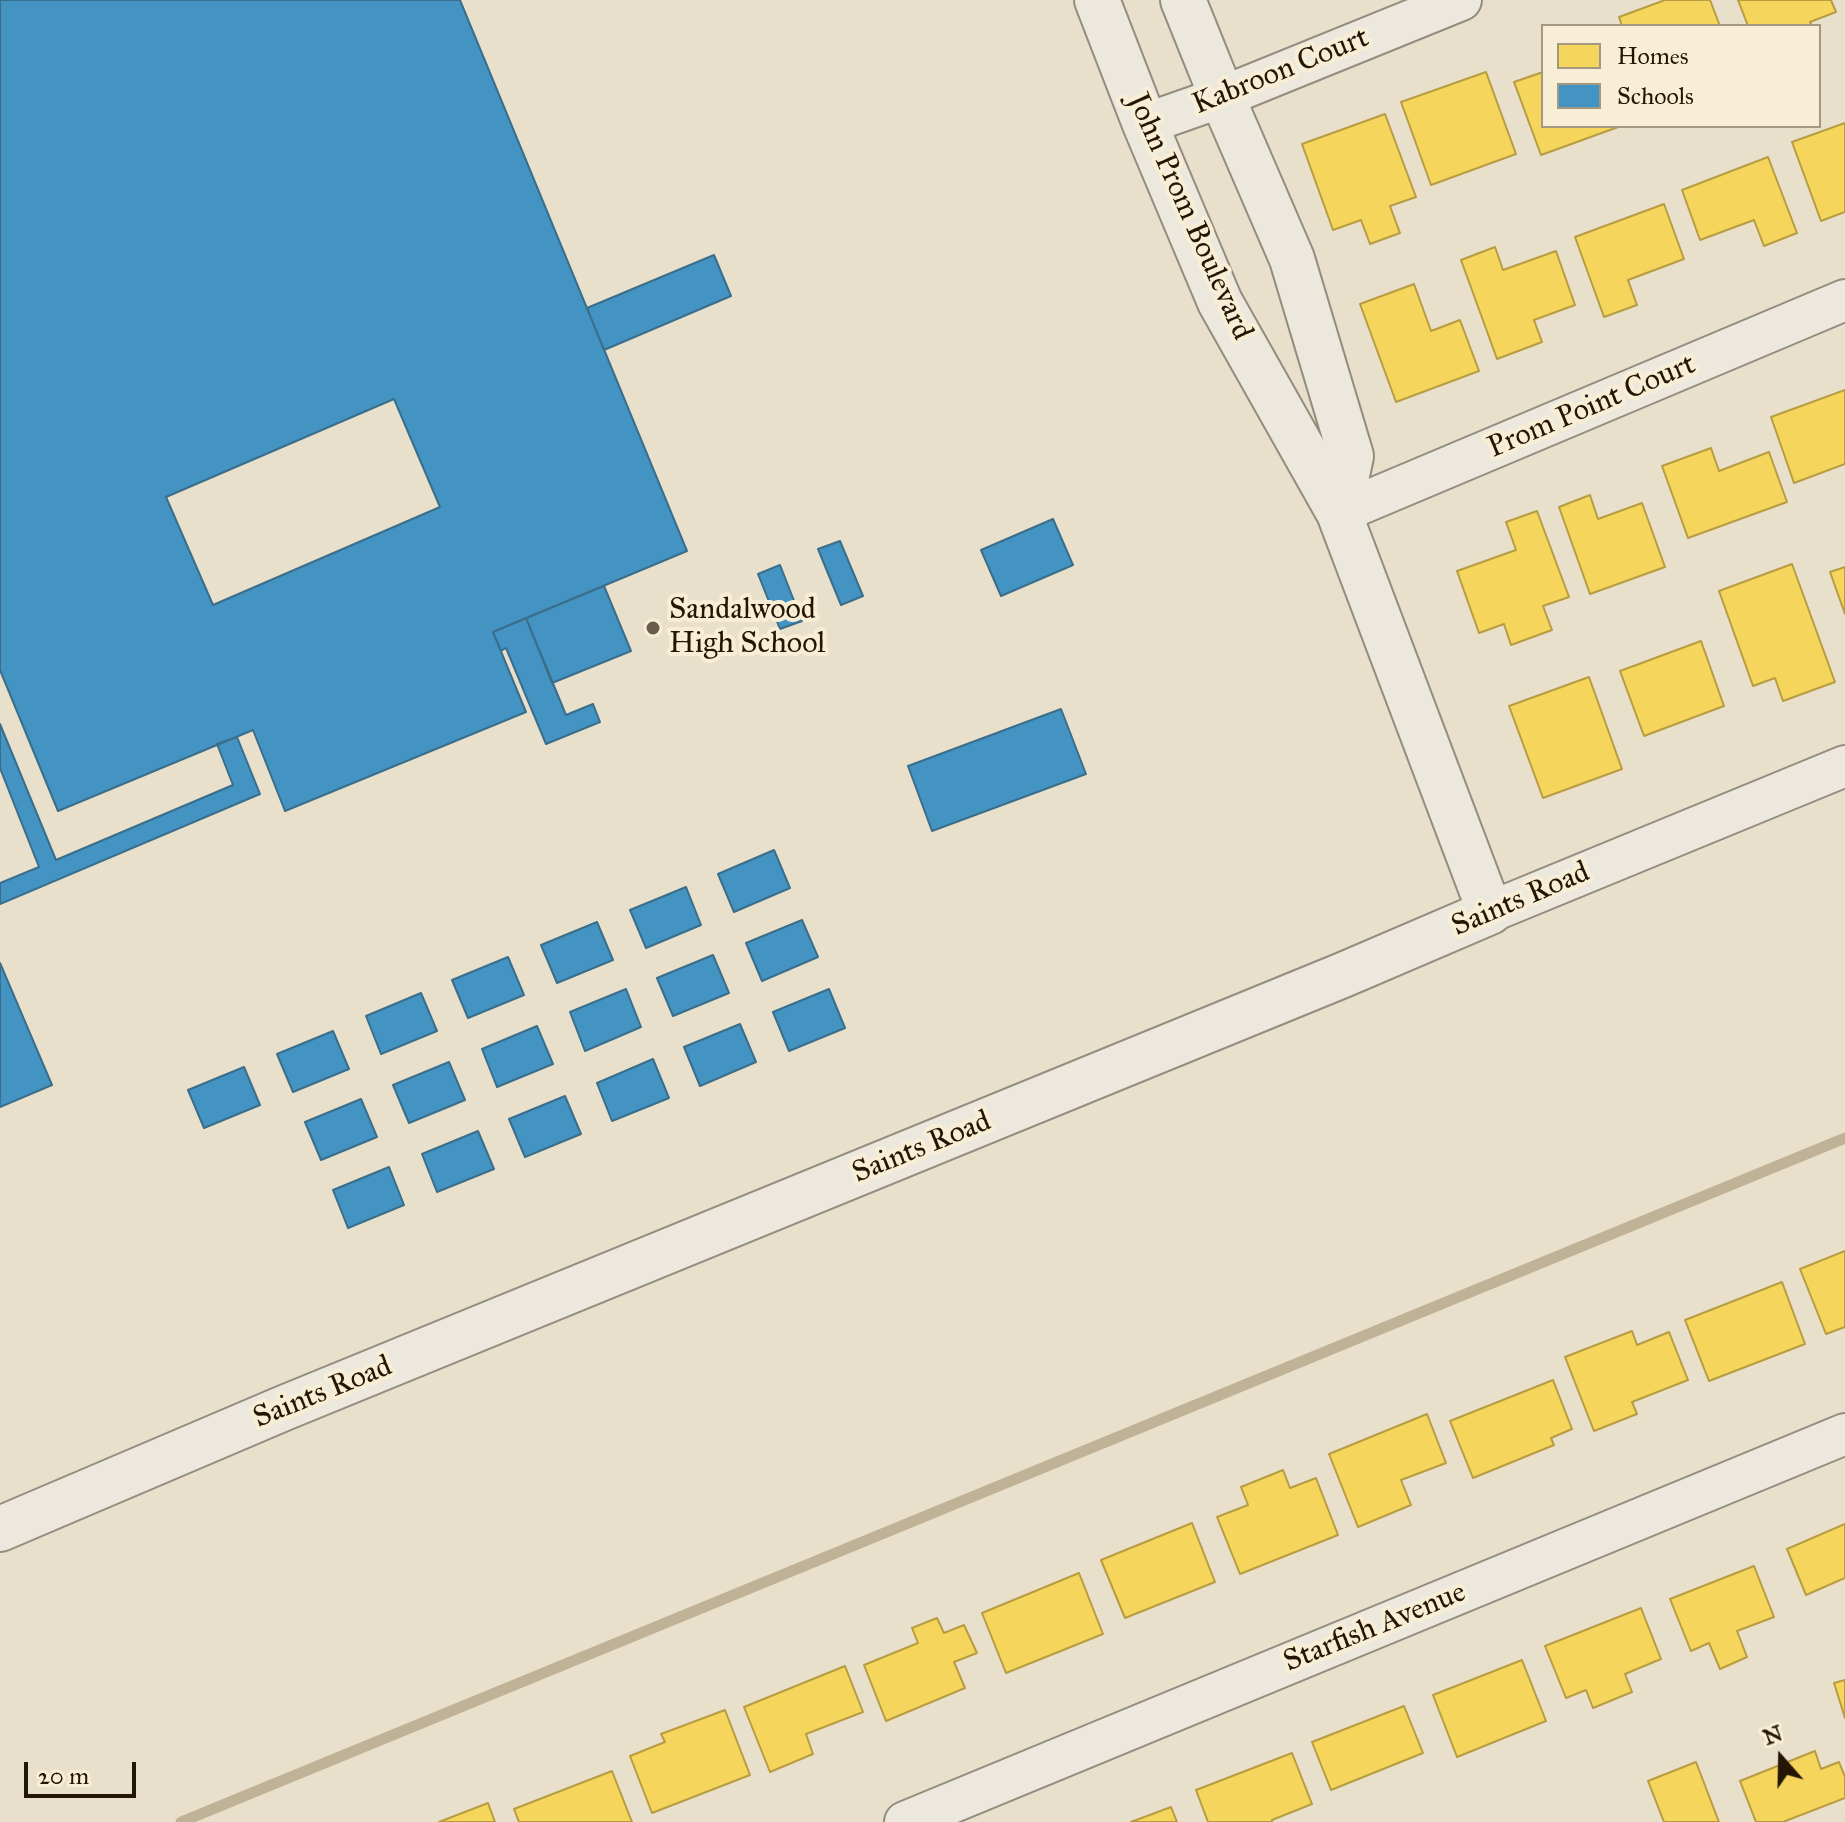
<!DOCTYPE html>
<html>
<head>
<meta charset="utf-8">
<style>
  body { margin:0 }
  #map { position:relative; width:1845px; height:1822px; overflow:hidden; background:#e9e0cc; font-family:"IM FELL Great Primer",serif }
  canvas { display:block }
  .legend { position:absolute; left:1541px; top:24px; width:280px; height:104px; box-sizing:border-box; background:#f8eed6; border:2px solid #a39882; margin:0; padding:10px 14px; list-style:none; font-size:24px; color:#241605 }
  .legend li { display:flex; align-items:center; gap:16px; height:40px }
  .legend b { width:40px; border:2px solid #a39882 }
  .north { position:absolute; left:1741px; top:1718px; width:80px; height:80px; -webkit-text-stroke:6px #f8eed6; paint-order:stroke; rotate:340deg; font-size:22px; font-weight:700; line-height:32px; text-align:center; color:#241605 }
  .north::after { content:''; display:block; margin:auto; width:28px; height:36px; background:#241605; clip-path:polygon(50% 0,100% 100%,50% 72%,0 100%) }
  .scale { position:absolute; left:24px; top:1762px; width:112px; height:36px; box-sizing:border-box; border:4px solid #241605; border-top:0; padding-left:10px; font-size:24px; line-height:28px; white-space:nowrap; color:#241605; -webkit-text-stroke:6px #f8eed6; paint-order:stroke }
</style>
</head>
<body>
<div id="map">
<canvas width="1845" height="1822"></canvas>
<ul class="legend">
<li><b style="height:22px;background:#f6d55c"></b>Homes</li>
<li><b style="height:22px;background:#4393c3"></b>Schools</li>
</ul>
<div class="north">N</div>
<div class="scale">20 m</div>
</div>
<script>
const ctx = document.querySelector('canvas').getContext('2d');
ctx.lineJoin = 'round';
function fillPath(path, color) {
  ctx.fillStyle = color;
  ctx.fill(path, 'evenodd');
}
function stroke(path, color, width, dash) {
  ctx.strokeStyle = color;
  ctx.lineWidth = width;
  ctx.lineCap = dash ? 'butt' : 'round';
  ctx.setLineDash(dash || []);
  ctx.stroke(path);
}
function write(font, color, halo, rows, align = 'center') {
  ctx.font = font + ' "IM FELL Great Primer",serif';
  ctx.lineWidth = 8;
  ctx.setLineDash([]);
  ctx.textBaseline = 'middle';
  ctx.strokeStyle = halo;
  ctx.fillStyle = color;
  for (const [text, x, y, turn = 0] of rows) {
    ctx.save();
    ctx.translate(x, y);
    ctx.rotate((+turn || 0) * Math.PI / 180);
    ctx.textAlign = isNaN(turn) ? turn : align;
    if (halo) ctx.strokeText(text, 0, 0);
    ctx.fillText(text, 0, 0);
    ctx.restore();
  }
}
const homes = new Path2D(`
  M1665,0h45l10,26h-98l-3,-9z
  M1738,0h93l5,12 -26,10 2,4h-64z
  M1486,72l30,82 -85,31 -30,-83z
  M1543,72v54h78l-80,29 -27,-73z
  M1385,114l31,83 -26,9 10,27 -30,11 -9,-24 -28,10 -31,-86z
  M1845,123v89l-24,9 -29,-79z
  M1768,157l29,76 -33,13 -10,-26 -54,20 -18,-50z
  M1664,204l20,55 -56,21 9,25 -33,12 -29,-80z
  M1495,247l8,23 53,-19 19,54 -41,15 8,22 -45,17 -36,-99z
  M1414,284l17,47 29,-11 19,51 -83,31 -36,-98z
  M1845,390v74l-51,19 -23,-66z
  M1711,448l8,23 50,-19 18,50 -99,36 -26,-72z
  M1590,495l8,24 44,-16 23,64 -75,27 -31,-87z
  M1537,511l32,86 -26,9 9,24 -41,15 -7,-21 -25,9 -22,-62 59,-21 -10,-28z
  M1792,564l43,118 -52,19 -8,-23 -22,8 -34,-95z
  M1845,567v47l-15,-42z
  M1701,641l23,65 -80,30 -24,-65z
  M1589,677l33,92 -79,29 -34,-92z
  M1845,1251v76l-19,7 -26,-65z
  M1782,1282l23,62 -96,37 -24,-61z
  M1632,1331l5,14 32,-13 19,48 -56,22 5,12 -43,17 -29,-74z
  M1553,1380l19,49 -21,9 3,7 -81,33 -23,-57z
  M1427,1414l19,49 -45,17 10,25 -53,22 -29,-73z
  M1283,1470l7,18 26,-10 22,57 -98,39 -23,-57 31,-12 -7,-18z
  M1192,1523l23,59 -90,36 -24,-58z
  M1845,1524v54l-39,17 -19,-46z
  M1754,1566l20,51 -37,14 10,26 -27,12 -11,-26 -18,8 -21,-52z
  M1079,1573l24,61 -97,39 -24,-60z
  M1641,1608l20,51 -36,15 7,18 -39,16 -7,-18 -20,8 -21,-52z
  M937,1618l7,15 20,-8 13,28 -23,9 11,26 -79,33 -22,-56 54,-22 -6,-15z
  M1522,1660l24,61 -89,36 -24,-62z
  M845,1666l18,46 -57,22 7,20 -43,18 -26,-65z
  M1845,1680v38l-11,-35z
  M1404,1706l19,47 -92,37 -19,-48z
  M725,1710l25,65 -98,38 -22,-57 35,-14 -4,-8z
  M1815,1751l6,18 18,-7 6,15v21l-62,24h-27l-16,-41z
  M1292,1753l20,51 -40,16v2h-64l-12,-32z
  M1696,1762l23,60h-55l-16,-41z
  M612,1771l20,51h-113l-5,-13z
  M488,1803l7,19h-56z
  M1171,1807l6,15h-46z`);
const schools = new Path2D(`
  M0,0h460l227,551 -194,81 33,80 -241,99 -32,-81 -195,81 -58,-141zM394,399l46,108 -227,98 -47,-108z
  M714,255l17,41 -127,54 -17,-42z
  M1053,519l20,46 -72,31 -20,-46z
  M840,541l23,55 -22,9 -23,-56z
  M780,565l22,56 -22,8 -22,-55z
  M604,586l27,65 -79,32 -26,-65z
  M526,618l40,97 27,-11 7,18 -54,22 -40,-96 -5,3 -8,-19z
  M1061,709l25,65 -154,57 -24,-65z
  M0,724l56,136 177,-75 -16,-41 20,-7 23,57 -260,110v-21l39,-16 -39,-99z
  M774,850l16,38 -56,24 -16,-38z
  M686,887l15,38 -55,23 -16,-38z
  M802,920l16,37 -56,24 -16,-38z
  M597,922l16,38 -56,23 -16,-38z
  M713,955l16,38 -56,23 -16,-38z
  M508,957l16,38 -56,23 -16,-38z
  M0,963l52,122 -52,22z
  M626,989l15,38 -56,24 -15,-39z
  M829,989l16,39 -56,23 -16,-39z
  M421,993l16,38 -56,23 -15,-38z
  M740,1024l16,38 -56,24 -16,-39z
  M537,1026l16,38 -56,23 -15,-38z
  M333,1031l16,38 -56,23 -16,-38z
  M653,1059l16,39 -57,23 -15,-38z
  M449,1062l16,38 -56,23 -16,-38z
  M244,1067l16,38 -56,23 -16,-38z
  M565,1096l16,38 -56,23 -16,-38z
  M361,1099l16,38 -56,23 -16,-38z
  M478,1131l16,38 -57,23 -15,-38z
  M389,1167l15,38 -56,23 -15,-38z`);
const stream = new Path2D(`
  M181,1822l1664,-684`);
const minor = new Path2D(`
  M1145,124l77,-27 239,-97
  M1339,513l506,-213
  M1490,912l355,-146
  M905,1822l940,-388`);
const tertiary = new Path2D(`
  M1183,0l39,97 70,162 59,197 -12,57
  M0,1529l284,-121 1059,-433 147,-63 -151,-399 -119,-211 -75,-178 -48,-124`);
const markers = [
  [653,628,8,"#695d4b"]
];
const streetNames = [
  ["Kabroon Court",1281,72,-22],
  ["John Prom Boulevard",1189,217,66],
  ["Prom Point Court",1592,407,-23],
  ["Saints Road",1521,900,-23],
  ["Saints Road",922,1148,-22],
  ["Saints Road",323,1393,-22],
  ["Starfish Avenue",1375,1628,-22]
];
const poiNames = [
  ["Sandalwood",669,611],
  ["High School",669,645]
];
fillPath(homes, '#f6d55c');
stroke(homes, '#b79c42', 2);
fillPath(schools, '#4393c3');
stroke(schools, '#3a6e8a', 2);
stroke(stream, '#c0b297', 11);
stroke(minor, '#938c7f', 44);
stroke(tertiary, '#938c7f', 48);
stroke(minor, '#ece8de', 40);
stroke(tertiary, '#ece8de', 44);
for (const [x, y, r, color] of markers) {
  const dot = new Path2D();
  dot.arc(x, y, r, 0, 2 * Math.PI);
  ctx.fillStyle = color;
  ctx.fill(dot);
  stroke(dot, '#f8eed6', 3);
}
write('30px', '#241605', '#f8eed6', streetNames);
write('30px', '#241605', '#f8eed6', poiNames, 'left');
</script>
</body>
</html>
